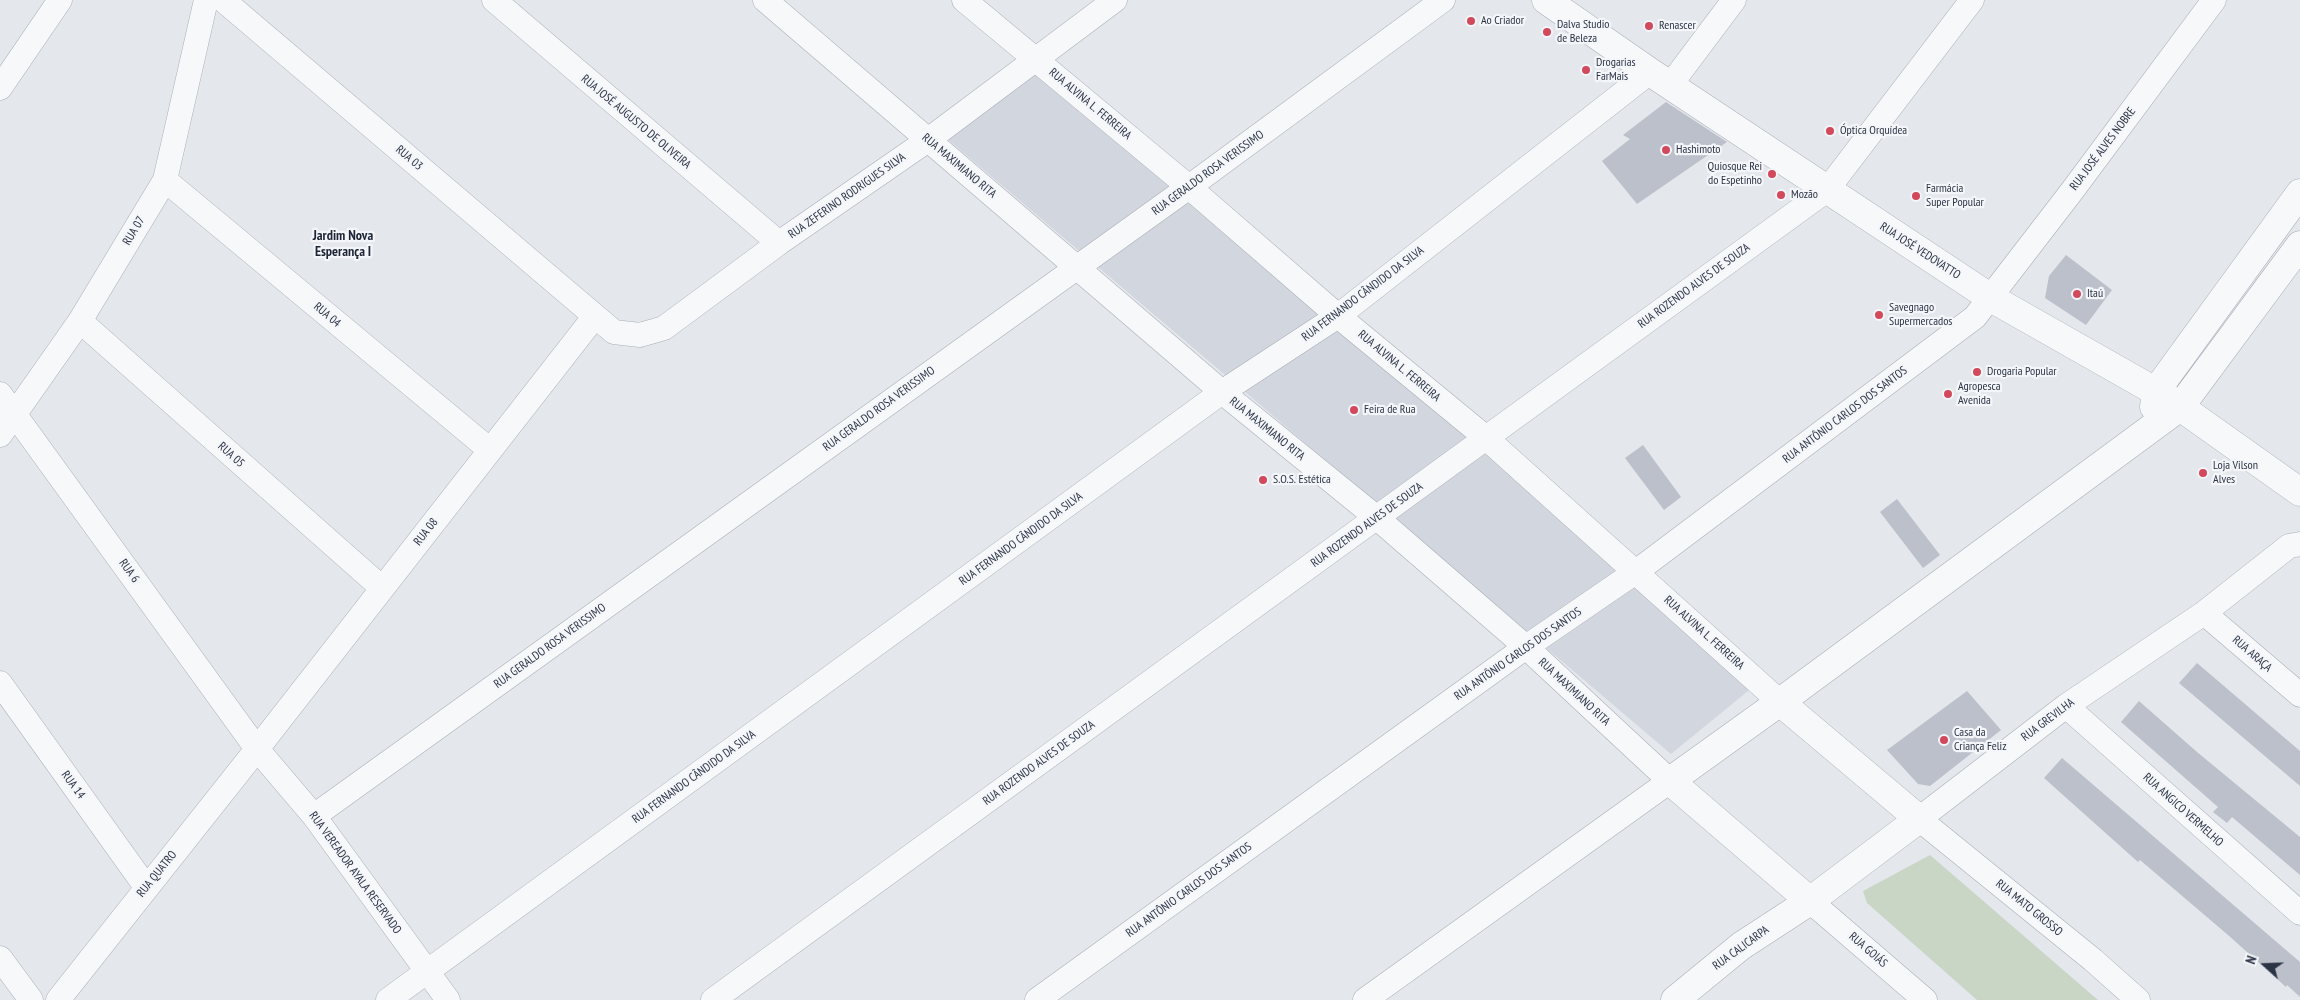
<!DOCTYPE html>
<html>
<head>
<meta charset="utf-8">
<style>
  body { margin:0 }
  #map { position:relative; width:2300px; height:1000px; overflow:hidden; background:#e4e7ec; font-family:"PT Sans Narrow",sans-serif }
  canvas { display:block }
  .north { position:absolute; left:2240px; top:940px; width:50px; height:50px; -webkit-text-stroke:4px #f4f6f9; paint-order:stroke; rotate:290deg; font-size:14px; font-weight:700; line-height:20px; text-align:center; color:#2b3445 }
  .north::after { content:''; display:block; margin:auto; width:18px; height:22px; background:#2b3445; clip-path:polygon(50% 0,100% 100%,50% 72%,0 100%) }
</style>
</head>
<body>
<div id="map">
<canvas width="2300" height="1000"></canvas>
<div class="north">N</div>
</div>
<script>
const ctx = document.querySelector('canvas').getContext('2d');
ctx.lineJoin = 'round';
function fillPath(path, color) {
  ctx.fillStyle = color;
  ctx.fill(path, 'evenodd');
}
function stroke(path, color, width, dash) {
  ctx.strokeStyle = color;
  ctx.lineWidth = width;
  ctx.lineCap = dash ? 'butt' : 'round';
  ctx.setLineDash(dash || []);
  ctx.stroke(path);
}
function write(font, color, halo, rows, align = 'center') {
  ctx.font = font + ' "PT Sans Narrow",sans-serif';
  ctx.lineWidth = 4.5;
  ctx.setLineDash([]);
  ctx.textBaseline = 'middle';
  ctx.strokeStyle = halo;
  ctx.fillStyle = color;
  for (const [text, x, y, turn = 0] of rows) {
    ctx.save();
    ctx.translate(x, y);
    ctx.rotate((+turn || 0) * Math.PI / 180);
    ctx.textAlign = isNaN(turn) ? turn : align;
    if (halo) ctx.strokeText(text, 0, 0);
    ctx.fillText(text, 0, 0);
    ctx.restore();
  }
}
const built = new Path2D(`
  M1041,64l718,618 -88,72 -726,-617z`);
const green = new Path2D(`
  M1930,855l168,145h-121l-110,-97 -4,-12z`);
const building = new Path2D(`
  M1666,102l61,40 -90,62 -35,-43 28,-22 -7,-4z
  M2066,255l46,35 -26,35 -41,-27 4,-22z
  M1643,445l38,52 -17,13 -39,-52z
  M1897,499l43,56 -17,13 -43,-56z
  M2197,663l103,88v35l-121,-103z
  M1967,691l34,39 -71,56 -12,-2 -31,-34z
  M2139,701l58,51 103,85v38l-68,-58 -5,6 -14,-11 5,-5 -97,-85z
  M2062,758l238,204v35l-13,-12 -1,2 -58,-52 -88,-75 -2,2 -94,-84z`);
const minor = new Path2D(`
  M223,0l372,316 19,16 26,3 24,-7 115,-85 149,-103 187,-140
  M494,0l285,243
  M765,0l457,392 155,126 149,129 144,134 -305,219
  M964,0l225,187 149,129 147,121 295,265
  M1671,84l63,-84
  M0,88l60,-88
  M165,180l325,270
  M80,321l302,267
  M0,394l257,355 57,67 134,184
  M0,435l80,-114 85,-141 41,-180
  M2204,613l96,82
  M0,683l146,204
  M2066,706l234,207
  M314,816l875,-629 254,-187
  M1810,901l115,99
  M0,958l31,42
  M58,1000l199,-251 338,-433
  M388,1000l834,-608 116,-76 312,-244
  M713,1000l1114,-810 145,-190
  M1037,1000l489,-353 111,-76 338,-254 97,-126 142,-191
  M2138,1000l-45,-40 -174,-141 147,-113 138,-93 85,-67 11,-2`);
const tertiary = new Path2D(`
  M1546,0l104,72 341,226 178,101 131,93
  M2154,407l2,-16 144,-198
  M1810,901l-140,-120 110,-79 400,-295 120,-162
  M1675,1000l66,-54 69,-45 109,-82 -139,-117`);
const markers = [
  [1471,21,5,"#d1495b"],
  [1649,26,5,"#d1495b"],
  [1547,32,5,"#d1495b"],
  [1586,70,5,"#d1495b"],
  [1830,131,5,"#d1495b"],
  [1666,150,5,"#d1495b"],
  [1772,174,5,"#d1495b"],
  [1781,195,5,"#d1495b"],
  [1916,196,5,"#d1495b"],
  [2077,294,5,"#d1495b"],
  [1879,315,5,"#d1495b"],
  [1977,372,5,"#d1495b"],
  [1948,394,5,"#d1495b"],
  [1354,410,5,"#d1495b"],
  [2203,473,5,"#d1495b"],
  [1263,480,5,"#d1495b"],
  [1944,740,5,"#d1495b"]
];
const poiNames = [
  ["Ao Criador",1481,21],
  ["Dalva Studio",1557,25],
  ["de Beleza",1557,39],
  ["Renascer",1659,26],
  ["Drogarias",1596,63],
  ["FarMais",1596,77],
  ["Óptica Orquídea",1840,131],
  ["Hashimoto",1676,150],
  ["Quiosque Rei",1762,167,"right"],
  ["do Espetinho",1762,181,"right"],
  ["Farmácia",1926,189],
  ["Super Popular",1926,203],
  ["Mozão",1791,195],
  ["Itaú",2087,294],
  ["Savegnago",1889,308],
  ["Supermercados",1889,322],
  ["Drogaria Popular",1987,372],
  ["Agropesca",1958,387],
  ["Avenida",1958,401],
  ["Feira de Rua",1364,410],
  ["Loja Vilson",2213,466],
  ["Alves",2213,480],
  ["S.O.S. Estética",1273,480],
  ["Casa da",1954,733],
  ["Criança Feliz",1954,747]
];
const streetNames = [
  ["RUA ALVINA L. FERREIRA",1090,104,40],
  ["RUA JOSÉ AUGUSTO DE OLIVEIRA",636,122,40],
  ["RUA JOSÉ ALVES NOBRE",2103,149,-53],
  ["RUA 03",409,158,40],
  ["RUA MAXIMIANO RITA",959,166,40],
  ["RUA GERALDO ROSA VERISSIMO",1208,173,-36],
  ["RUA ZEFERINO RODRIGUES SILVA",847,196,-35],
  ["RUA 07",134,231,-59],
  ["RUA JOSÉ VEDOVATTO",1920,251,33],
  ["RUA ROZENDO ALVES DE SOUZA",1694,286,-36],
  ["RUA FERNANDO CÂNDIDO DA SILVA",1363,294,-37],
  ["RUA 04",327,315,40],
  ["RUA ALVINA L. FERREIRA",1399,366,40],
  ["RUA GERALDO ROSA VERISSIMO",879,409,-36],
  ["RUA ANTÔNIO CARLOS DOS SANTOS",1845,415,-37],
  ["RUA MAXIMIANO RITA",1267,429,39],
  ["RUA 05",231,455,42],
  ["RUA ROZENDO ALVES DE SOUZA",1367,525,-36],
  ["RUA 08",426,532,-52],
  ["RUA FERNANDO CÂNDIDO DA SILVA",1021,539,-36],
  ["RUA 6",129,571,54],
  ["RUA ALVINA L. FERREIRA",1704,633,42],
  ["RUA GERALDO ROSA VERISSIMO",550,646,-36],
  ["RUA ANTÔNIO CARLOS DOS SANTOS",1518,654,-35],
  ["RUA ARAÇA",2252,654,41],
  ["RUA MAXIMIANO RITA",1574,692,43],
  ["RUA GREVILHA",2048,720,-37],
  ["RUA ROZENDO ALVES DE SOUZA",1039,763,-36],
  ["RUA FERNANDO CÂNDIDO DA SILVA",694,777,-36],
  ["RUA 14",73,785,54],
  ["RUA ANGICO VERMELHO",2183,810,42],
  ["RUA VEREADOR AYALA RESERVADO",355,873,54],
  ["RUA QUATRO",157,874,-51],
  ["RUA ANTÔNIO CARLOS DOS SANTOS",1189,890,-36],
  ["RUA MATO GROSSO",2029,908,39],
  ["RUA CALICARPA",1741,948,-36],
  ["RUA GOIÁS",1868,950,41]
];
const neighbourhoodNames = [
  ["Jardim Nova",343,236],
  ["Esperança I",343,252]
];
fillPath(built, '#d2d6de');
fillPath(green, '#c9d6c5');
fillPath(building, '#bbc0ca');
stroke(minor, '#a9aeb7', 25);
stroke(tertiary, '#a9aeb7', 29);
stroke(minor, '#f7f8fa', 24);
stroke(tertiary, '#f7f8fa', 28);
for (const [x, y, r, color] of markers) {
  const dot = new Path2D();
  dot.arc(x, y, r, 0, 2 * Math.PI);
  ctx.fillStyle = color;
  ctx.fill(dot);
  stroke(dot, '#f4f6f9', 2);
}
write('12px', '#2b3445', '#f4f6f9', poiNames, 'left');
write('12px', '#2b3445', '#f4f6f9', streetNames);
write('bold 14px', '#1d2536', '#f4f6f9', neighbourhoodNames);
</script>
</body>
</html>
